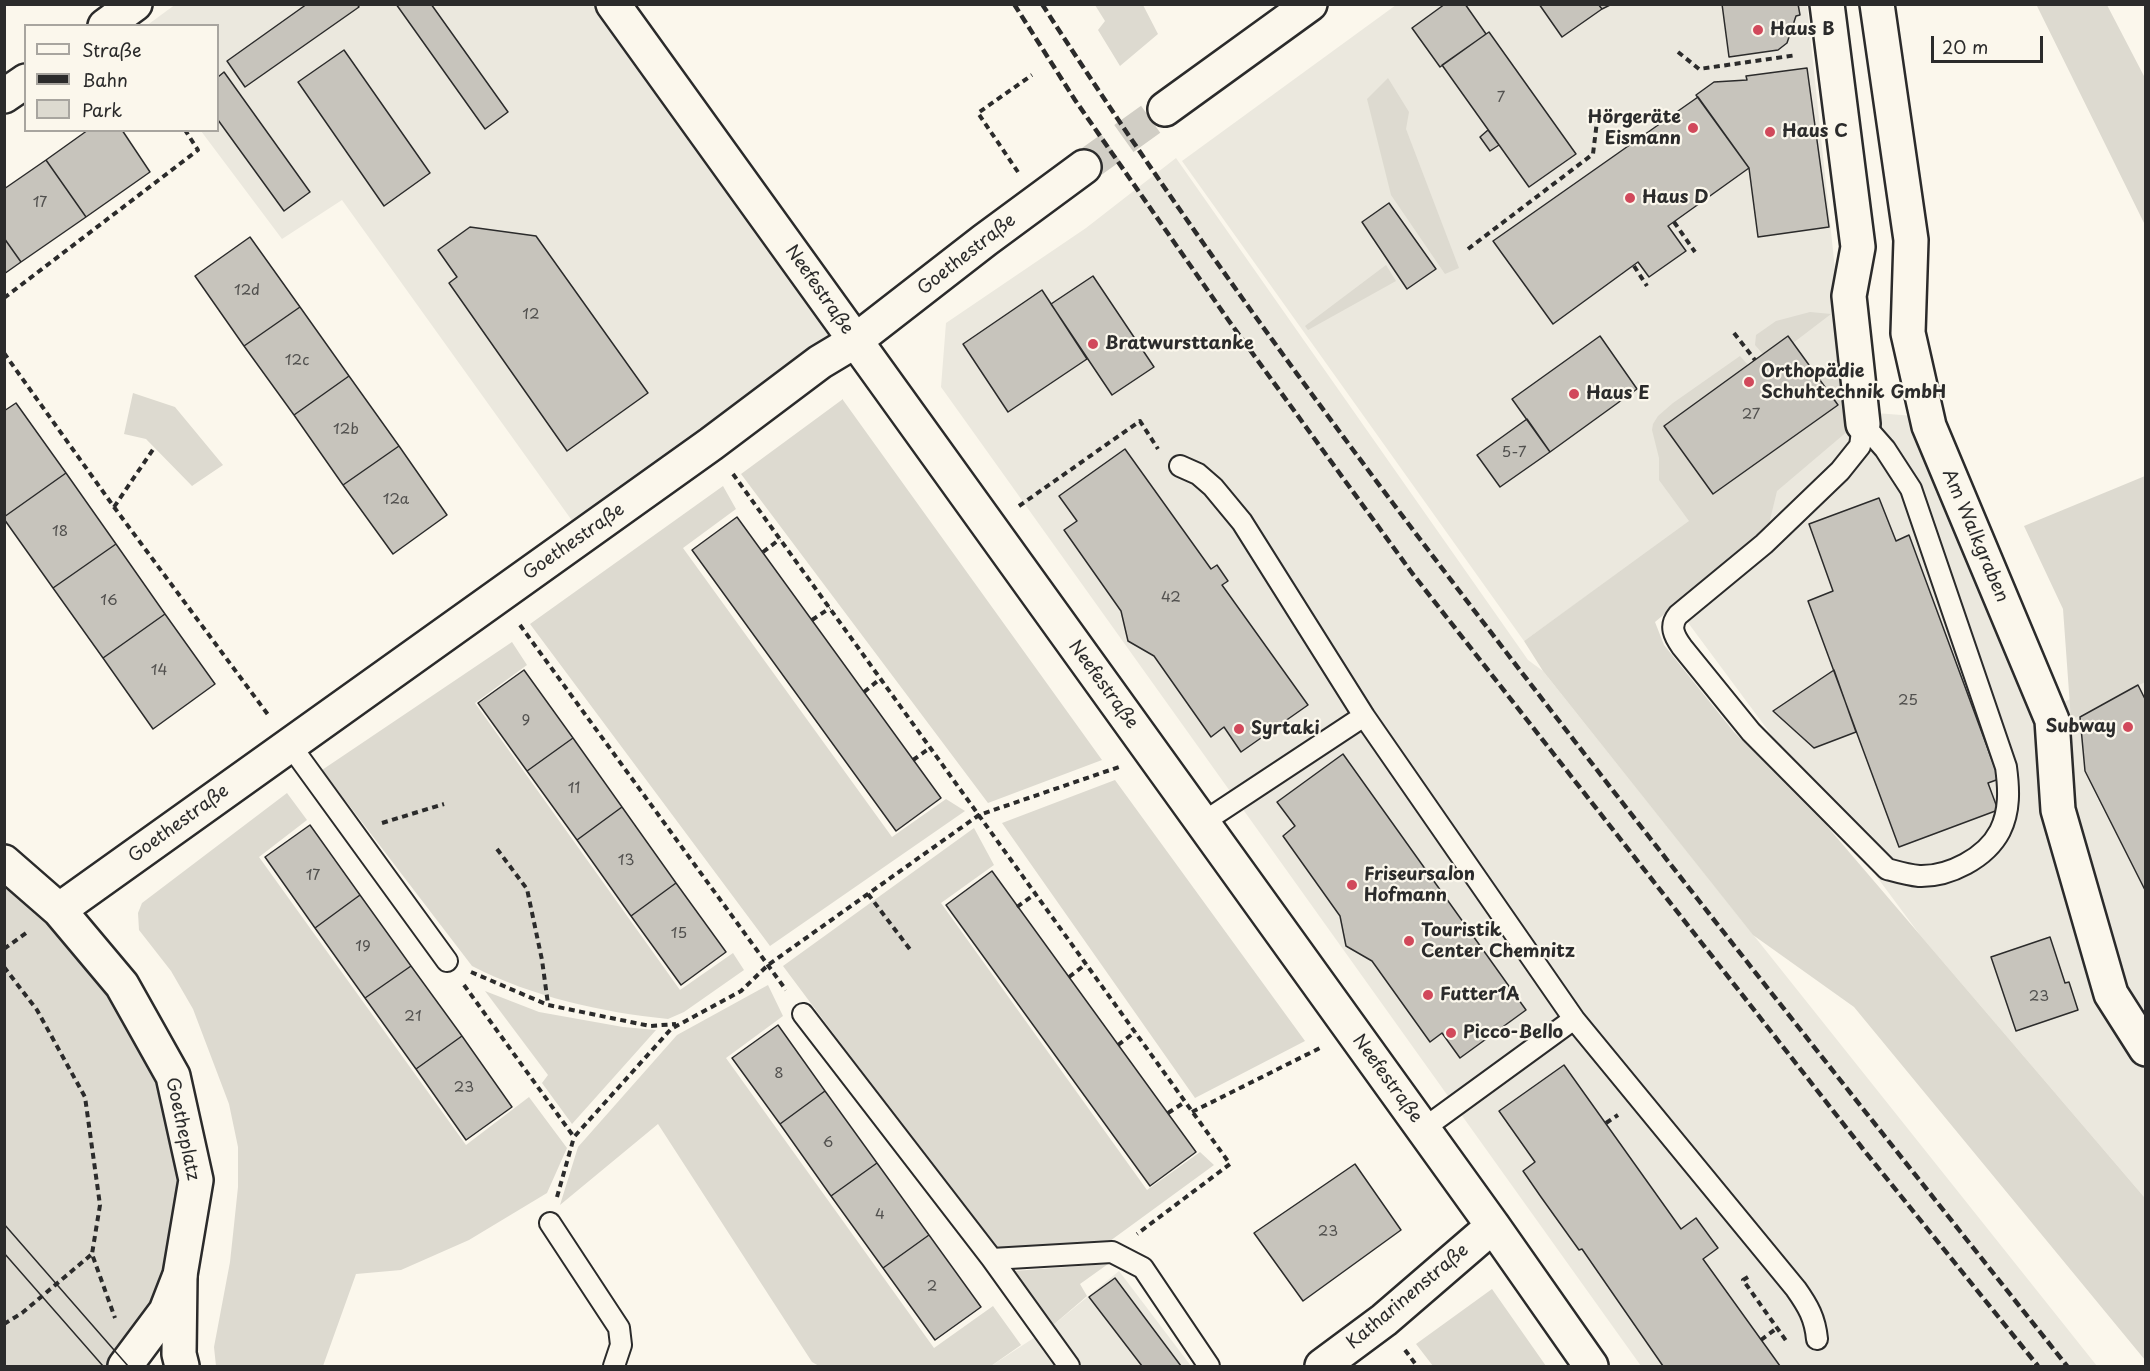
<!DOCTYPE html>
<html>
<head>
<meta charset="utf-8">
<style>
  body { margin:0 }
  #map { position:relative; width:2150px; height:1371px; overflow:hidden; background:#fbf7ec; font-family:"Playpen Sans",sans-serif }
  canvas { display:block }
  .frame { position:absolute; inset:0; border:6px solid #2b2b2b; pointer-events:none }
  .legend { position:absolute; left:24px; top:24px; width:195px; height:108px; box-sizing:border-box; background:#fbf7ec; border:2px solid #a8a59f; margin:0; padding:8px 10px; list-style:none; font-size:18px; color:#2b2b2b }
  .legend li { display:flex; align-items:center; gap:12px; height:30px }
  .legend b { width:30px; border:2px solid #a8a59f }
  .scale { position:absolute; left:1931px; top:36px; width:112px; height:27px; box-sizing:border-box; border:3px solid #2b2b2b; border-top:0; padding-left:8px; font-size:18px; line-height:21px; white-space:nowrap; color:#2b2b2b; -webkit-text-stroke:4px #fbf7ec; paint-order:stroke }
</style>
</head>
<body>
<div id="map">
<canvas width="2150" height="1371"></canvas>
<div class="frame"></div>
<ul class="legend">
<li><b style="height:8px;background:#fbf7ec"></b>Straße</li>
<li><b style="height:8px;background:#2b2b2b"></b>Bahn</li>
<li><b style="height:16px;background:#dddad0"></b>Park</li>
</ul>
<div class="scale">20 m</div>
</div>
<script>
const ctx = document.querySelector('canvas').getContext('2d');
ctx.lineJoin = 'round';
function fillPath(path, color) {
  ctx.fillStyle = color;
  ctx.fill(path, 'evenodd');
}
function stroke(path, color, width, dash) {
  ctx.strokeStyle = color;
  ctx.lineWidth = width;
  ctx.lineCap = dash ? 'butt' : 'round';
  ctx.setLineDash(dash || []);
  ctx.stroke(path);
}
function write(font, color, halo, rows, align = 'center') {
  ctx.font = font + ' "Playpen Sans",sans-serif';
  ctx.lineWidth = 4.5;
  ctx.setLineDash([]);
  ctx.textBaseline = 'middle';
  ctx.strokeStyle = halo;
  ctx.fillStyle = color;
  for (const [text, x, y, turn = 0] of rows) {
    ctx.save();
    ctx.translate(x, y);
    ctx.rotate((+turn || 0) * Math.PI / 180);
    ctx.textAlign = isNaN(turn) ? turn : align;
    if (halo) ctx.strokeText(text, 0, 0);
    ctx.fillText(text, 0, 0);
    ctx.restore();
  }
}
const built = new Path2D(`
  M176,4l423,1 244,330 -265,194 -236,-329 -60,39 -81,-108 17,-1v-104h-72z
  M1396,5h411l43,406 90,7 114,289 91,-45v536l-225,-263 -280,-377 -116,83 -342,-480z
  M1176,158l352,502 15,11 554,695h-456l-700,-979 5,-64 140,-95z
  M1119,1271l72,95h-200l61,-40z`);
const green = new Path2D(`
  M1095,5h48l15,29 -38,32 -22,-36 7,-9z
  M2032,5h75l38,73v147l-108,-219z
  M1388,78l21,34 -3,17 53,139 -14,6 -54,-79 -24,-96z
  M1386,265l10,16 -88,49 -3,-4z
  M1810,312l21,2 -38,29 -5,-7 -25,18 -8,-9 1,-10 20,-14z
  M1740,356l8,9 -84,61 50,68 124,-89 -23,-32 24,-15 14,3 3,63 -79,67 -9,37 -113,94 9,23 70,87 92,93 319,373v162l-291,-353 -101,-72 -210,-264 -19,-30 165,-120 -30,-41v-22l-7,-28 1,-6 5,-8 15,-13z
  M133,393l42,14 48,58 -31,21 -46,-47 -22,-5z
  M843,399v1l259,360 -114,43 -247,-329z
  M2145,476v206l-74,38 -8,-111 -39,-83z
  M723,486l13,23 -53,39 209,289 54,-38 19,12 -195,135 -240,-322z
  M512,642l15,23 -52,38 205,287 53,-37 11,17 -60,42 -16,7c-68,-7 -135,-22 -196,-53l-150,-196z
  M1115,780l190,261 -110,57 -193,-275z
  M287,793l20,27 -48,37 207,288 63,-48 38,51 -20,45 -78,47 -68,30 -45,4 -33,92h-107l-2,-19 16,-85 4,-37 4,-38v-40l-9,-43 -36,-95 -22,-38 -32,-41 -1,-17 4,-10z
  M974,828l20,37 -53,38 206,287 53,-38 14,13 -104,76 -115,9 -212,-284z
  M4,862l118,123 74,195 -16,95 -55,91h-120z
  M768,985l15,31 -57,42 208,290 59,-42 28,39 -30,21h-172l-7,-4 -154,-238 -98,81 18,-58 99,-112z
  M485,991l54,21 84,15 33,3 -84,94 -30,-41 6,-8z
  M1108,1264l-28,20 7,12 -35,30 -38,-55z
  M1492,1289l54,77h-113l-17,-22z`);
const building = new Path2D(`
  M307,4h50l2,3 -114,80 -18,-26z
  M396,4h35l77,108 -23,17z
  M1445,4h20l21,30 -46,33 -28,-39z
  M1539,4h59l4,5 -40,28z
  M1598,4h14l-10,5z
  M1722,4h76l2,11 -4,1 -9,27 -9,7 -49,7z
  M1489,32l87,122 -47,33 -87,-122z
  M344,50l86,123 -46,33 -86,-124z
  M1807,68l22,159 -71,10 -9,-69 -53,-73 18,-13 33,-2 -1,-4z
  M224,72l86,120 -26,19 -66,-91v-43z
  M1698,97l51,71 -81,58 18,25 -37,26 -11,-15 -85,62 -60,-83z
  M88,130h34l28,42 -64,45 -40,-57z
  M1488,130l11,15 -9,6 -10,-14z
  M46,160l40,57 -65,45 -17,-24v-49z
  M1389,203l47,66 -29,20 -45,-67z
  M470,227l66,9 112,157 -81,58 -118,-168 8,-6 -19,-27z
  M250,237l50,70 -56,39 -49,-70z
  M4,238l17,24 -17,12z
  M1093,276l61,91 -42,28 -61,-91z
  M1042,290l45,69 -79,53 -45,-68z
  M300,307l49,69 -55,39 -50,-69z
  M1600,336l37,53 -87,63 -38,-53z
  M1788,336l50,69 -125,89 -49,-68z
  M349,376l50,70 -56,39 -49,-70z
  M16,403l50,70 -62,44v-106z
  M1527,419l23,33 -50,35 -23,-32z
  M399,446l48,69 -54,39 -50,-69z
  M1125,449l86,120 6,-4 11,16 -6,4 86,120 -67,47 -17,-25 -13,10 -57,-81 -26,-15 -7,-30 -57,-81 13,-9 -18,-25z
  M66,473l50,71 -63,44 -49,-69v-2z
  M1879,498l17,43 13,-6 90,244 -11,4 10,27 -99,37 -91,-246 25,-10 -24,-67z
  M737,517l204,281 -45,33 -204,-281z
  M116,544l49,70 -62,44 -50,-70z
  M165,614l50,70 -62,45 -50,-71z
  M524,670l49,68 -46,33 -49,-68z
  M1834,670l22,62 -42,16 -41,-37z
  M2138,685l8,16v191l-61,-121 -5,-54z
  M573,738l49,69 -45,33 -50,-69z
  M1343,754l183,256 -66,48 -18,-25 -12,9 -58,-81 -26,-15 -6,-30 -57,-80 12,-10 -18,-24z
  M622,807l54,76 -45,33 -54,-76z
  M310,825l50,70 -45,33 -50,-71z
  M992,871l204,281 -46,34 -204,-281z
  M676,883l50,69 -45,33 -50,-69z
  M360,895l51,71 -46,32 -50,-70z
  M2050,937l15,46 4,-1 9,28 -62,21 -25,-74z
  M411,966l51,70 -46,33 -51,-71z
  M778,1025l47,66 -45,33 -48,-66z
  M462,1036l50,71 -46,33 -50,-71z
  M1564,1065l117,164 15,-11 22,30 -15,11 77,107h-117l-81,-117 -3,1 -38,-53 -18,-26 12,-9 -36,-51z
  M825,1091l52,72 -46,33 -51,-72z
  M877,1163l52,72 -46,33 -52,-72z
  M1355,1164l46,66 -98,71 -49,-68z
  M929,1235l52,72 -46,33 -52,-72z
  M1115,1278l66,88h-39l-53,-69z`);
const secondaryTunnel = new Path2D(`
  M1084,167l81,-58`);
const path = new Path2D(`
  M1678,52l21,17 98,-14
  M1018,172l-40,-59 54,-38
  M1674,222l21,30
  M1468,249l125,-95 5,-41
  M1634,266l13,20
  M4,298l194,-148 -13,-20
  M1734,333l21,27
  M4,353l110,154 155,209
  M733,474l497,690 -93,70
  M1019,506l121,-85 18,28
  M114,507l40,-59
  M763,552l17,-13
  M812,620l18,-12
  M520,625l266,365
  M864,692l16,-13
  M913,760l17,-12
  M382,823l62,-19
  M497,849l30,40 15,71 6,44
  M868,894l44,58
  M1017,907l18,-13
  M4,949l25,-18
  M4,967l33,43 48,87 15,108 -8,49 23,64
  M471,972l77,33 102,21 26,-2
  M1069,977l17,-13
  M464,985l110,152 97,-108 70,-38 27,-26 211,-150 140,-48
  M1118,1045l17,-13
  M1192,1112l128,-64
  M1168,1113l17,-11
  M1606,1123l12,-8
  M557,1197l17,-60
  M1748,1277l-5,3 44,62
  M4,1324l18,-11 70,-59
  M1761,1340l16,-12
  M1405,1350l12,16`);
const lane = new Path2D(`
  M1863,424l22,25 26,40 95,278c3,22 4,44 -6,64 -14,27 -51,46 -81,45 -11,-1 -21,-4 -32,-7l-136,-137 -69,-85c-8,-11 -13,-21 -4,-32l86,-71 76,-73 20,-25z
  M1180,466l18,8 15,13 29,35 122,194
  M290,745l157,216
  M1202,823l162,-107 210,303 -151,110
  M803,1014l189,245 120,-7 31,16 66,98
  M1574,1019l222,270c12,17 19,29 21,50
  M550,1223l69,105 2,17 -7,21
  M992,1259l77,107`);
const street = new Path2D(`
  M613,4l880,1222 98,140
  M1827,4l31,243 -9,49 14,128
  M1877,4l34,236 -3,93 21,93 123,294 6,90 53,184 35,55
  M105,26l30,-22
  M4,96l22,-15
  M180,1276l-1,78 3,12
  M1322,1366l62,-46 109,-94`);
const secondary = new Path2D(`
  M1165,109l145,-105
  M4,862l55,48 63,75 51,91 23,104 -16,95 -14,36 -41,55
  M59,910l652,-466 109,-82 35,-21 130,-101 99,-73`);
const tram = new Path2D(`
  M4,1224l124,142
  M4,1253l99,113`);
const rail = new Path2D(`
  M1014,4l61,96 154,221 183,252 451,576 175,217
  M1042,4c144,224 302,437 464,648 184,240 373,477 561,714`);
const markers = [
  [1758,30,6,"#d1495b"],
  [1693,128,6,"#d1495b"],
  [1770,132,6,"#d1495b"],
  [1630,198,6,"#d1495b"],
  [1093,344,6,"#d1495b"],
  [1749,382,6,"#d1495b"],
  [1574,394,6,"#d1495b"],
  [2128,727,6,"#d1495b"],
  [1239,729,6,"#d1495b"],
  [1352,885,6,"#d1495b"],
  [1409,941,6,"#d1495b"],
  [1428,995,6,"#d1495b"],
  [1451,1033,6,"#d1495b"]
];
const numberNames = [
  ["7",1501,98],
  ["17",40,203],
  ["12d",247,291],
  ["12",531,315],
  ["12c",297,361],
  ["27",1751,415],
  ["12b",346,430],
  ["5-7",1514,453],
  ["12a",396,500],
  ["18",60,532],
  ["42",1171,598],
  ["16",109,601],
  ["14",159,671],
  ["25",1908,701],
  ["9",526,721],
  ["11",574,789],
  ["13",626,861],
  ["17",313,876],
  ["15",679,934],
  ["19",363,947],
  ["23",2039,997],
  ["21",413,1017],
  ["8",779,1074],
  ["23",464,1088],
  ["6",828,1143],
  ["4",880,1215],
  ["23",1328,1232],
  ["2",932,1287]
];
const poiNames = [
  ["Haus B",1770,30],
  ["Hörgeräte",1681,118,"right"],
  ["Eismann",1681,139,"right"],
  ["Haus C",1782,132],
  ["Haus D",1642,198],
  ["Bratwursttanke",1105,344],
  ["Orthopädie",1761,372],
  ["Schuhtechnik GmbH",1761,393],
  ["Haus E",1586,394],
  ["Subway",2116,727,"right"],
  ["Syrtaki",1251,729],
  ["Friseursalon",1364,875],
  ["Hofmann",1364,896],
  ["Touristik",1421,931],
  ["Center Chemnitz",1421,952],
  ["Futter1A",1440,995],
  ["Picco-Bello",1463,1033]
];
const streetNames = [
  ["Goethestraße",967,255,-38],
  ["Neefestraße",819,290,55],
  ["Am Walkgraben",1975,536,67],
  ["Goethestraße",574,542,-35],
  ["Neefestraße",1103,685,54],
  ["Goethestraße",179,824,-36],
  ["Neefestraße",1387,1079,54],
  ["Goetheplatz",182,1129,78],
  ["Katharinenstraße",1408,1297,-40]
];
fillPath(built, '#ebe8de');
fillPath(green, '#dddad0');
fillPath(building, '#c7c4bc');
stroke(building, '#2b2b2b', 1.5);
stroke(secondaryTunnel, '#d1cec5', 33, [33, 16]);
stroke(lane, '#2b2b2b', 24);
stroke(street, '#2b2b2b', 38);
stroke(secondary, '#2b2b2b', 38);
stroke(path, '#2b2b2b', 4, [6, 4.5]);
stroke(lane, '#fbf7ec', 20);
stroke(street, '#fbf7ec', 33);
stroke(secondary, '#fbf7ec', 33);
stroke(tram, '#2b2b2b', 1.5);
stroke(rail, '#2b2b2b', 4.5, [9, 4.5]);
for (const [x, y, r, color] of markers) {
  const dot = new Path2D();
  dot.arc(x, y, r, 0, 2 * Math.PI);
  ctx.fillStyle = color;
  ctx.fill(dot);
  stroke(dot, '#fbf7ec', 2);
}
write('15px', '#52514f', null, numberNames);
write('bold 18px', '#2b2b2b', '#fbf7ec', poiNames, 'left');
write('18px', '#2b2b2b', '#fbf7ec', streetNames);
</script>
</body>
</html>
